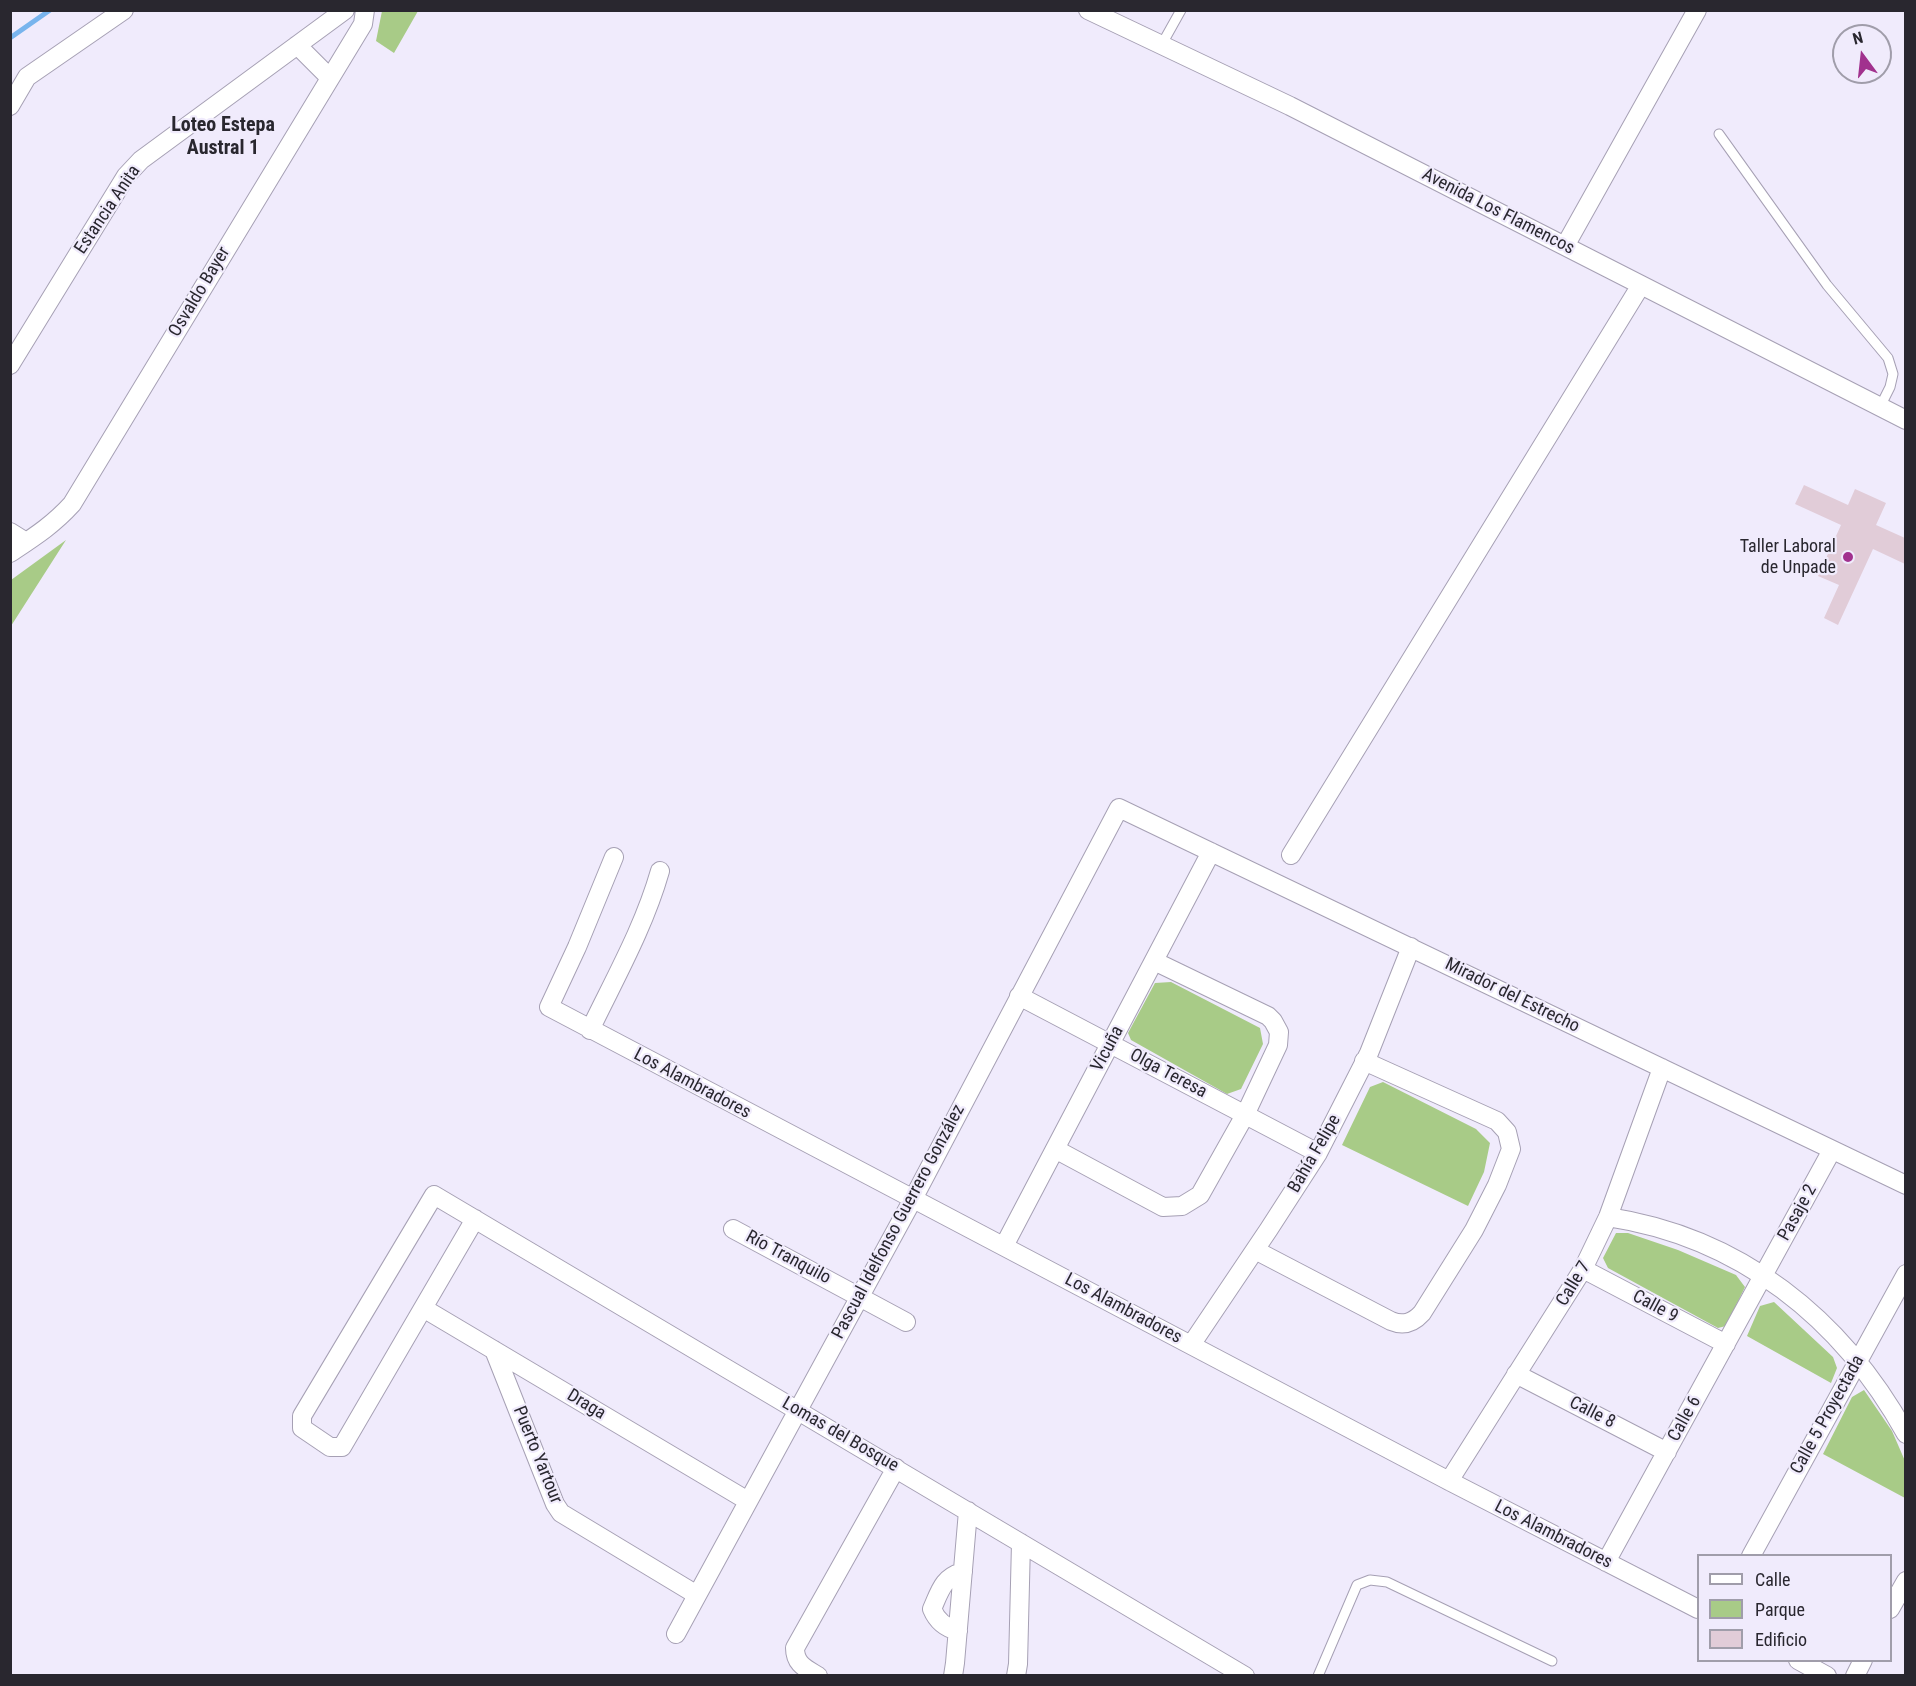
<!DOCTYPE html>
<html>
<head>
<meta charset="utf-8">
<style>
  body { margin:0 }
  #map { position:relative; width:1916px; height:1686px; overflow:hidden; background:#f0ebfc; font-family:"Roboto Condensed",sans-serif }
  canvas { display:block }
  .frame { position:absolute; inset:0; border:12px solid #29272f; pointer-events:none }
  .legend { position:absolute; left:1697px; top:1554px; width:195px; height:108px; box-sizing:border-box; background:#f0ebfc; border:2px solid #a09daa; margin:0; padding:8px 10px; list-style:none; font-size:18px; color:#29272f }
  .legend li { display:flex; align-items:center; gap:12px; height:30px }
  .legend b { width:30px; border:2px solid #a09daa }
  .north { position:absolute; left:1832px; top:24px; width:60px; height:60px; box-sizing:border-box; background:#f0ebfc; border:2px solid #a09daa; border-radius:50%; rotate:345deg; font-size:16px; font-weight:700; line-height:24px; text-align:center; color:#29272f }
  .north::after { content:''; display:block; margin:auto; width:21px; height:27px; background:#a1318e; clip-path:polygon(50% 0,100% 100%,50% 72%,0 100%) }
</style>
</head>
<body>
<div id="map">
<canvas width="1916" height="1686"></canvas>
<div class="frame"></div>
<ul class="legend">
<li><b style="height:8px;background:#fff"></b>Calle</li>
<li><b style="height:16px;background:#a8cb87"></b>Parque</li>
<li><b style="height:16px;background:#e1ccd8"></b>Edificio</li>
</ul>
<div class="north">N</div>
</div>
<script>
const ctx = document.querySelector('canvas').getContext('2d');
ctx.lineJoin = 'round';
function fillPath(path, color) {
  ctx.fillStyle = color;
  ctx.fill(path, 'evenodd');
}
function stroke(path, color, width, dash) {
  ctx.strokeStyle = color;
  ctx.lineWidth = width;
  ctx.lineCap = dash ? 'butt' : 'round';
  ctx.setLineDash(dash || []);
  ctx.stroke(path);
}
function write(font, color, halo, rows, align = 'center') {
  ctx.font = font + ' "Roboto Condensed",sans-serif';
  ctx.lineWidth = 4.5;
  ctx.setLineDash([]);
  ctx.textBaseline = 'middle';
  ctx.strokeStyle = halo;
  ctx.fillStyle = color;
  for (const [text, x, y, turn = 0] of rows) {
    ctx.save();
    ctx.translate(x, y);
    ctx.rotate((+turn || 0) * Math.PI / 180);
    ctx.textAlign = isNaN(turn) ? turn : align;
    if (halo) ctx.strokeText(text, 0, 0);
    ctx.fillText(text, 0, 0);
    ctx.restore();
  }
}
const green = new Path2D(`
  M382,11h36l-24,42 -18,-12z
  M66,540l-55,86v-46z
  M1171,982l89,46 3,16 -22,45 -14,5 -96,-54 -3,-7 27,-50z
  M1383,1082l93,47 14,14 -6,29 -16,34 -126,-61 28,-58z
  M1616,1233h12l50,17 58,25 9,12 -19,39 -8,2 -110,-60 -5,-10z
  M1774,1302l59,55 4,11 -6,15 -84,-47 13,-30z
  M1864,1390l28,41 13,30v37l-82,-44 29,-57z`);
const stream = new Path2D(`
  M10,38l40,-28`);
const building = new Path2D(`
  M1804,485l44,20 7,-16 31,14 -10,22 29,13v26l-32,-15 -35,76 -14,-7 15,-33 -21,-9 23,-51 -46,-21z`);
const service = new Path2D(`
  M1162,44l19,-34
  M1719,134l108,151 61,73 5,16 -3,13 -10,20
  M1318,1676l39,-91 13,-5 17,2 165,79`);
const minor = new Path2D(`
  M1088,10l202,96 616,314
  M297,45l33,33
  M10,106l17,-29 97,-67
  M1565,246l132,-236
  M10,365l116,-189 15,-16 204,-150
  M10,532l16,10
  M10,553c24,-16 43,-28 62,-49l291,-480 2,-14
  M1291,855l350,-570
  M614,857l-37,90 -28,60 900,474 249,128
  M1019,996l299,157
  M590,1030c25,-52 54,-103 70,-159
  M1055,1149l108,58 19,-1 18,-11 45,-80 33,-70 1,-13 -6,-11 -5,-5 -114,-55
  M1608,1217c132,20 234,101 298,217
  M475,1219l-133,228h-12l-28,-19v-12l132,-221 811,481
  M733,1229l173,93
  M1004,1246l207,-394
  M1255,1250l136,71c12,5 22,2 31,-8l52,-83 23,-45 14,-36 -4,-17 -10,-11 -133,-60
  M1583,1269l143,75
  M423,1308l325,193
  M1191,1345l78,-116 49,-76 51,-100 42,-106
  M494,1350l61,154 6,9 136,82
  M1516,1374l151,78
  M1449,1481l134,-212 25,-52 54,-149
  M1751,1556l155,-282
  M1606,1562l226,-412
  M1890,1609l16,-28
  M958,1631c-13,-3 -21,-10 -26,-22 8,-18 11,-32 31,-37
  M676,1634l237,-435 206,-391 787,377
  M1798,1660l29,16
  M818,1676c-13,-8 -23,-12 -23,-28l101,-180
  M953,1676l2,-13 13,-152
  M1016,1676l2,-12 3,-121
  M1855,1676l8,-16`);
const markers = [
  [1848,557,6,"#a1318e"]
];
const streetNames = [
  ["Estancia Anita",108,210,-56],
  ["Avenida Los Flamencos",1498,212,27],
  ["Osvaldo Bayer",200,292,-59],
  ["Mirador del Estrecho",1512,996,26],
  ["Vicuña",1108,1049,-62],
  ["Olga Teresa",1168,1074,28],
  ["Los Alambradores",692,1084,28],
  ["Bahía Felipe",1315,1154,-60],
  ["Pasaje 2",1798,1213,-61],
  ["Pascual Idelfonso Guerrero González",899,1222,-62],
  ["Río Tranquilo",788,1258,28],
  ["Calle 7",1574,1284,-59],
  ["Calle 9",1655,1307,28],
  ["Los Alambradores",1123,1309,28],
  ["Draga",586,1405,31],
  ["Calle 8",1592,1413,27],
  ["Calle 5 Proyectada",1828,1415,-61],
  ["Calle 6",1685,1419,-61],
  ["Lomas del Bosque",840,1435,30],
  ["Puerto Yartour",537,1455,68],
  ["Los Alambradores",1553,1535,27]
];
const poiNames = [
  ["Taller Laboral",1836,547],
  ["de Unpade",1836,568]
];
const neighbourhoodNames = [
  ["Loteo Estepa",223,126],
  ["Austral 1",223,149]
];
fillPath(green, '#a8cb87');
stroke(stream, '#78b4ed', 5);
fillPath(building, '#e1ccd8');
stroke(service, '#a6a0b4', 11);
stroke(minor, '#a6a0b4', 20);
stroke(service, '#fff', 9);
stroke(minor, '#fff', 18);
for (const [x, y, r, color] of markers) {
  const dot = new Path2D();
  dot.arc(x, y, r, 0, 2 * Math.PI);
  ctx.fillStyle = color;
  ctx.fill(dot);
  stroke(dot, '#f0ebfc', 2);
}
write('18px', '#29272f', '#f0ebfc', streetNames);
write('18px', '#29272f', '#f0ebfc', poiNames, 'right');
write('bold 20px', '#29272f', '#f0ebfc', neighbourhoodNames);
</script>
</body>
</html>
